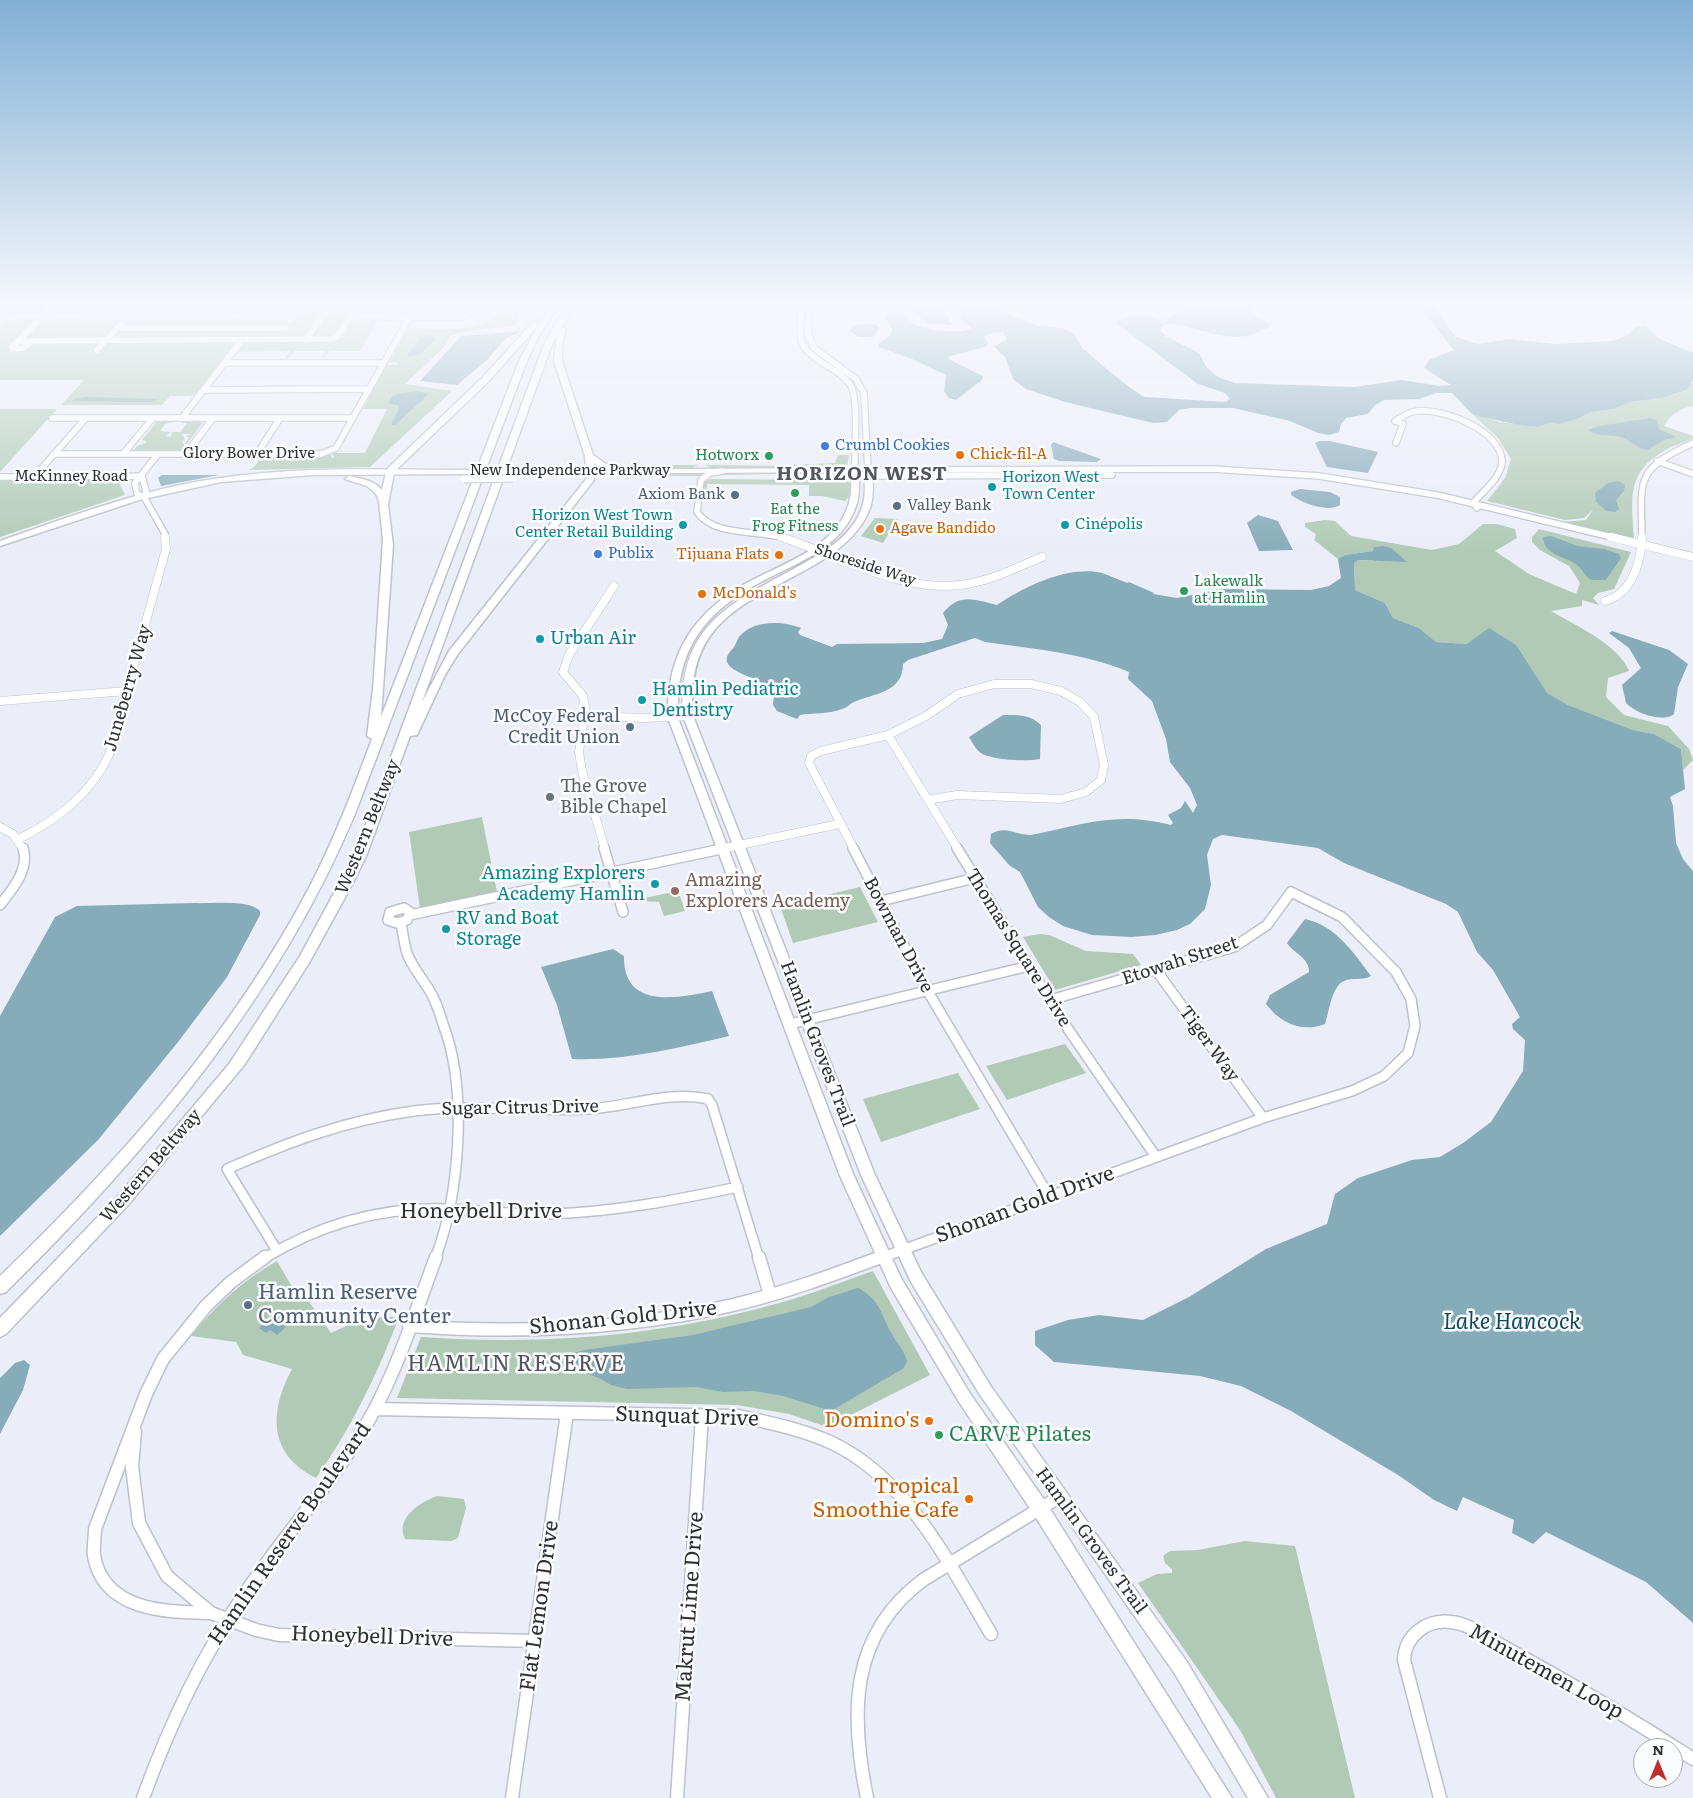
<!DOCTYPE html>
<html>
<head>
<meta charset="utf-8">
<style>
  body { margin:0 }
  #map { position:relative; width:1693px; height:1798px; overflow:hidden; background:#ebeef9; font-family:Literata,serif }
  canvas { display:block }
  .north { position:absolute; left:1633px; top:1738px; width:50px; height:50px; box-sizing:border-box; background:#fbfcfe; border:1px solid #a9aaad; border-radius:50%; rotate:0deg; font-size:14px; font-weight:700; line-height:20px; text-align:center; color:#2f2f34 }
  .north::after { content:''; display:block; margin:auto; width:18px; height:22px; background:#be302d; clip-path:polygon(50% 0,100% 100%,50% 72%,0 100%) }
</style>
</head>
<body>
<div id="map">
<canvas width="1693" height="1798"></canvas>
<div class="north">N</div>
</div>
<script>
const ctx = document.querySelector('canvas').getContext('2d');
ctx.lineJoin = 'round';
function fillPath(path, color) {
  ctx.fillStyle = color;
  ctx.fill(path, 'evenodd');
}
function stroke(path, color, width, dash) {
  ctx.strokeStyle = color;
  ctx.lineWidth = width;
  ctx.lineCap = dash ? 'butt' : 'round';
  ctx.setLineDash(dash || []);
  ctx.stroke(path);
}
function write(font, color, halo, rows, align = 'center') {
  ctx.font = font + ' Literata,serif';
  ctx.lineWidth = 5;
  ctx.setLineDash([]);
  ctx.textBaseline = 'middle';
  ctx.strokeStyle = halo;
  ctx.fillStyle = color;
  for (const [text, x, y, turn = 0] of rows) {
    ctx.save();
    ctx.translate(x, y);
    ctx.rotate((+turn || 0) * Math.PI / 180);
    ctx.textAlign = isNaN(turn) ? turn : align;
    if (halo) ctx.strokeText(text, 0, 0);
    ctx.fillText(text, 0, 0);
    ctx.restore();
  }
}
const green = new Path2D(`
  M26,302h363l-29,49h-30l-8,10 5,-10 -8,10 6,-10h-30l-7,10 5,-10 -7,10h-2l6,-10 -62,1 -34,44h-24l-8,9h-101l23,-25h-84v-54z
  M501,302h24l-10,24 -46,5 -18,4 -6,11 -40,38 47,7 -82,76 -121,3 6,-4 7,-10 69,-1 1,3 2,-1 -2,-3 3,-1h30l22,-44h-24l24,-44h10l1,-3h-9l19,-34c22,0 66,5 83,-9 6,-4 7,-11 10,-17z
  M1693,382v24c-13,2 -22,8 -29,20l29,10v2c-9,5 -20,7 -29,13 -39,22 -32,50 -30,89l-72,-18 24,-2 7,-10 -9,8 -19,2 -78,-19 18,-23 6,-19 -13,-21 -27,-25 28,9 38,5 14,-5 26,-3 14,-7 23,-3 16,-7 47,-8 10,-4z
  M0,409h57l-57,63z
  M157,421h21l-13,3 -5,7 11,1 -5,4 5,1 1,-5h10l-1,-1 6,-8h-5l2,-2h20l-18,24 -1,-2 4,-5 -3,-2 6,-2h-9l2,6 -3,2 4,5 -4,4h-49l4,-5 9,-3v-2l-4,-1z
  M838,455h11l-2,12 -48,1 -8,-3 44,-2z
  M608,462l14,3h76l-8,4 -72,-1 -15,-4z
  M705,465l81,1 -7,2 -65,1z
  M709,472l-10,4 -106,-1 3,-2z
  M775,472h68l2,1 -132,2 2,-2z
  M117,479l8,16 -125,42v-57z
  M711,479l132,1 9,4 -1,11 -6,6 -23,-5h-15h2v-11l-102,-1 -1,15 -5,-1 3,-16z
  M875,518l23,1 -15,24 -22,-7z
  M1325,520l10,1 16,15 81,14 27,-6 24,-20h14l18,5 2,9 -22,13 34,23 47,20 4,-11 -11,-17 -29,-16 -8,-8v-5l7,-8 92,23 -17,37 -16,4 -5,5 6,7 -17,-5v6l-31,5c25,15 67,33 78,60l-21,7 -2,19 18,18 44,11 21,23 4,11 -10,10 -2,-21 -27,-15 -21,-4 -65,-25 -22,-12 -6,-8 -73,-41 -31,-2 -17,-14 -26,-10 -8,-15 -30,-13 -1,-26 4,-4 16,1 -1,-10 -28,4 -7,4 -24,-19 2,-6 -11,-7v-4z
  M482,817l15,75 -77,16 -11,-76z
  M860,887l18,35 -85,21 -13,-37z
  M673,892l2,5 5,-1 5,15 -21,5 -5,-14 -19,-1v-2z
  M1040,934l9,1 37,16 47,3 8,11 -86,25 -32,-53z
  M1065,1044l21,29 -79,27 -21,-34z
  M958,1073l22,36 -99,33 -18,-43z
  M277,1261l14,24 12,8 28,40c22,-11 43,-18 68,-16 -22,58 -47,110 -83,161 -48,-24 -47,-66 -24,-109l-49,-14 -7,-13 -45,-6c25,-31 52,-56 86,-75z
  M873,1271l57,104 -103,52 -38,-13 -52,-9 -340,-7 24,-61c118,8 233,0 347,-31 36,-9 70,-23 105,-35z
  M437,1496l27,3 2,9 -8,30 -7,3 -46,-2c-10,-21 15,-37 32,-43z
  M1245,1541l50,5 60,252h-79l-36,-68 -102,-147 19,-9 15,-1v-4l-7,-6 -2,-7 7,-5 28,-1z`);
const water = new Path2D(`
  M1206,302l64,2 -19,6 1,4 13,6 5,6c-38,25 -67,-1 -105,-2l-5,6 7,7 32,16 8,15 11,9 17,6 120,4 47,-7 38,6 11,-1 -27,-17 5,-8 25,-10 -32,-40 1,-3 12,1 21,29 22,7 31,-5 46,5 59,-3 15,-7 6,-7 11,-1 14,13 33,14v28l-6,9 -22,7 -35,5 -16,7 -23,3 -14,7 -19,5 -6,-2 -15,5 -18,-2 -37,-8 -11,-4 -19,-20h-16l-17,6 -35,1 -9,5 -7,9 -22,4 -5,6 -2,8 -10,3 -11,-2 -28,-12 -57,-13h-43l-11,2 -12,12 -14,1 -88,-21 -39,-13 -13,-10 -8,-22 -11,-10 13,-8 -4,-7 -12,1 -7,4 4,7 -3,3 -35,9 -2,2 4,3 31,15 -1,4 -26,20 -7,-2 -5,-7 2,-16 -34,-16 -33,-12v-3l12,-10 1,-5 -6,-11 2,-6c20,-5 16,5 26,12 11,6 48,11 58,4l-11,-9v-10c28,-10 48,7 72,15 12,4 27,1 38,8 6,3 7,10 11,15 8,9 53,46 63,50l81,5 4,-3 -5,-6 -27,-9 -81,-60v-3c13,-9 36,-8 47,3l5,-7z
  M909,308h33l11,17 -25,-1z
  M858,324h18l3,5 -6,8h-15l-9,-7z
  M522,331l-16,7 -20,23 -29,24 -37,-4 41,-45z
  M427,335l10,3 -18,17 -12,1 13,-18z
  M417,391l12,3 -34,31h-4l8,-16v-3l-11,-3 5,-8z
  M86,397l72,2 -8,3 -78,-1 3,-2z
  M1650,418l7,2 2,9 17,8 -12,3 -17,10c-11,-2 -17,-10 -26,-13 -11,-3 -24,0 -33,-7l12,-4z
  M1319,441h11l48,11 -10,21 -41,-6 -12,-24z
  M1053,442l48,17 -4,3 -38,-1 -5,-2 -3,-14z
  M162,475h57l-58,11 -3,-8z
  M1618,481l7,4 -1,6 -8,9 3,9 -4,3 -8,-1 -11,-9 -1,-9 13,-10z
  M1300,489l30,3 10,5v8c-12,8 -38,-2 -49,-10v-3z
  M1258,515l20,6 15,29 -34,1 -12,-28z
  M1551,536l27,10 26,3 15,5 2,4 -15,22h-15c-7,-4 -8,-11 -14,-15 -12,-9 -33,-10 -34,-28z
  M1383,546l8,2 16,14 -49,-2 -4,4 1,26 30,13 8,15 26,10 17,14 31,2 22,-16 27,17 31,48 21,12 65,25 21,4 27,15 4,40 -15,8 3,9 3,37 7,16 10,12v752l-47,-41 -100,-50 -13,12 -21,-11 2,-13 -51,-23 -6,14 -23,-11 -36,-25 -107,-64 -50,-25 -41,-10 -146,-14 -19,-17v-14l33,-11 31,-5 44,5 46,-23 77,-48 61,-25 8,-30 23,-16 54,-18 28,-3 23,-14 28,-21 32,-51 2,-31 -12,-11 -1,-5 8,-7 -27,-47 -16,-18 -19,-40 -12,-8 -102,-41 -26,-15 -96,-13 -9,4 -6,16 4,30 -6,24 -15,15 -13,6 -22,5 -23,2 -40,-2 -29,-9 -14,-9 -11,-10 -18,-35 -11,-7 -19,-22 1,-9c15,-9 24,1 40,1 53,-11 86,-24 140,-10l2,-2 -5,-8 13,-7 4,-7 8,12 4,-8 -7,-17 -20,-26 -4,-23 -14,-38 -24,-22 1,-7c-45,-19 -95,-23 -144,-30l-10,-4 -67,22 -5,4c0,30 -31,29 -51,39 -3,2 -6,5 -10,6 -12,5 -29,4 -42,6l-3,4 -20,-8 -4,-6 1,-13c-12,-14 -39,-17 -46,-28 -4,-7 2,-12 6,-17 2,-3 3,-7 5,-10 14,-18 45,-16 62,-9l-3,4 2,3 32,12 5,-3 86,-1 19,-4 6,-14 -5,-12c17,-21 32,-13 54,-8 27,-18 71,-40 105,-32 9,3 17,7 25,10l2,-1 25,11 -1,1 24,4 44,-9 90,1 18,-4 12,-8 -3,-19 7,-4 28,-4 1,-4z
  M1612,631l57,19 19,14 -10,23 -4,27 -3,2c-14,5 -35,-3 -45,-13l-4,-18 19,-17 -12,-20 -20,-15z
  M1003,715c14,0 27,-1 38,10l-1,34c-12,3 -49,1 -59,-6 -5,-3 -9,-11 -12,-16z
  M194,903c16,1 55,-4 66,8v4l-33,62 -49,65 -80,98 -98,96v-220l55,-99 22,-11z
  M1305,919c30,6 49,34 66,57 -8,5 -19,1 -27,5 -13,6 -15,32 -19,43 -23,9 -45,-1 -59,-20l4,-9 39,-23c0,-15 -15,-18 -22,-29z
  M613,949l11,7c-1,54 54,42 88,35l17,45c-51,12 -104,25 -157,23l-15,-54 -16,-38z
  M858,1288c23,12 22,26 34,46 5,10 12,16 15,27l-3,7 -73,43 -48,-15 -29,-5 -31,1 -27,-5 -69,2 -16,-4 -10,-6 -30,-12 2,-14 11,-3 109,-15 118,-28 18,-10z
  M276,1313l6,5 -3,4 7,5 -9,8 -7,-5 -4,3 -7,-5z
  M24,1360l6,5 -7,25 -23,44v-56l15,-15z`);
const minorFar3 = new Path2D(`
  M802,302c-4,43 -6,45 32,68 6,4 13,9 17,16 8,15 3,65 4,84
  M810,302l-2,30 6,16 42,31 8,14 4,77 345,-1 106,7 118,19 179,43
  M236,316l11,-14
  M4,317l288,-1
  M349,317h113l7,-3 6,-12
  M290,320l13,-18
  M117,328h168
  M306,340l25,-38
  M19,341l313,-2 5,-2 22,-35
  M32,341l-9,7 -10,1 -1,-2 44,-45
  M97,350l24,-26
  M224,363h159
  M204,390l164,-1
  M52,418h301
  M182,418l60,-78
  M1396,443l7,-19 -8,-3c5,-3 11,-7 17,-9 27,-7 89,18 90,49 0,16 -19,30 -28,41l3,6
  M54,454h267l15,-6 82,-146
  M123,454l30,-36
  M186,454l27,-36
  M257,454l23,-36
  M1657,461l36,13
  M722,471l-12,2 -9,7 -4,32c17,25 61,18 88,26
  M142,476l4,15 -2,6
  M869,476l243,-1
  M0,477l142,-1
  M34,477l52,-59
  M144,497l-7,-3 -2,-11 23,-29
  M144,497l21,37v4
  M1642,538c-1,-58 -8,-68 51,-95`);
const minorFar2 = new Path2D(`
  M781,537c59,19 122,58 186,47 26,-4 51,-17 75,-27
  M1611,537l82,20
  M1605,601c27,-7 36,-39 37,-64
  M0,701l127,-10
  M584,716l62,2 42,-2
  M888,735l70,114
  M0,827l13,7 10,15
  M19,839c39,-20 71,-44 90,-84l57,-206 -1,-12
  M605,849l-23,-78 -3,-19 6,-44 -2,-12 -20,-24 6,-17 45,-69
  M721,849l118,-25
  M854,849l-45,-86 2,-7 10,-5 67,-16 38,-19 32,-22 36,-10h37l30,7 19,11 14,15 10,48 -3,15 -15,12 -25,7 -104,-4 -29,5`);
const minorFar1 = new Path2D(`
  M604,848l19,64
  M853,848l74,142 122,206
  M957,848l109,178 90,131
  M881,901l94,-23
  M0,905c12,-15 30,-36 23,-57
  M404,908l6,4 -3,8 -10,3 -9,-3 2,-8z
  M410,915l316,-67
  M401,923c2,10 3,21 6,30 5,15 18,28 25,42 5,9 8,19 11,29 25,65 17,170 -8,235
  M1156,970l107,148
  M790,1024l239,-58
  M276,1249l-49,-80c62,-27 119,-49 187,-58 58,-7 116,1 174,-2 40,-2 81,-19 120,-10l4,6 47,154
  M263,1259c56,-34 115,-52 181,-50 35,1 71,6 106,5 64,-2 126,-14 188,-27
  M878,1259l385,-141 89,-27 32,-15 24,-23 7,-27 -4,-27 -15,-27 -54,-55 -51,-25 -24,33 -33,22 -184,53`);
const minor = new Path2D(`
  M759,1257l11,38
  M409,1326c110,8 217,4 324,-21 51,-12 100,-30 148,-48
  M375,1409l364,7c31,7 62,13 91,26 78,36 119,122 161,192
  M135,1431l-3,36 7,56 28,53 44,37 45,17 23,5 257,6
  M211,1613c-43,-1 -107,-1 -117,-57 -1,-9 1,-18 1,-27l51,-135 17,-35 43,-53 25,-24 34,-25
  M143,1798c26,-72 58,-140 101,-203 42,-63 95,-119 131,-186 25,-48 42,-101 61,-152
  M512,1798l55,-385
  M677,1798l25,-382
  M867,1798c-17,-83 -18,-163 56,-218l136,-83
  M1440,1798l-36,-138c1,-25 23,-41 47,-38 20,2 38,17 55,26 64,35 126,71 187,111`);
const major = new Path2D(`
  M16,302h7l-23,20v-5z
  M855,468h13l4,2c1,12 2,26 -2,38 -9,25 -32,43 -54,56 -69,40 -131,55 -123,152l182,459 46,97 69,113 197,277 81,136h-20l-73,-124 -195,-279 -69,-113 -50,-107 -178,-459c-7,-99 60,-117 130,-158 21,-12 42,-28 49,-51 4,-11 3,-23 2,-35h-5c0,10 1,21 -2,31 -13,45 -61,60 -98,80 -57,31 -84,69 -81,135l176,458 47,102 68,114 76,109 187,297h-20l-179,-285 -74,-111 -68,-114 -51,-112 -172,-458c-2,-67 28,-109 86,-139 36,-18 83,-34 95,-76 3,-10 2,-21 2,-31l-336,2 -4,-2 4,-2z
  M467,470l4,2 -1,2 -157,1 -92,7 -82,18 -139,46v-5c72,-25 145,-53 221,-63 82,-12 164,-8 246,-8z`);
const highway = new Path2D(`
  M554,302h7l-21,32 -13,27 -172,453c-78,185 -207,338 -349,478l-6,2v-18c119,-115 231,-240 309,-388 25,-48 44,-98 63,-149l-5,-3 6,-46 10,-150 -4,-39 -3,-7 -9,-8 -22,-7 4,-3c12,3 25,4 33,14l5,-21 96,-92 50,-55 6,2zM537,327l-18,34 -138,356 12,-172 -5,-40 6,-33 95,-91z
  M573,302h7l-19,25 5,2 -4,17v15l31,94 13,9 24,7 -4,3 -26,-6 -6,-5v17l-136,174 -13,21 -27,58 -1,2 -7,1 -43,118 -13,27 -45,82 -64,101 -117,141 -122,129 -6,3v-19l118,-122 111,-132 71,-108 55,-102 188,-507 14,-26zM557,335l-3,26 31,95 2,22 -138,173 -27,51 129,-355z`);
const majorBridge = new Path2D(`
  M464,479l49,-1`);
const markers = [
  [825,446,5,"#3f7fe0"],
  [960,455,5,"#e8710a"],
  [769,456,5,"#2e9e5b"],
  [992,487,5,"#0f9aa8"],
  [795,493,5,"#2e9e5b"],
  [735,495,5,"#5c6f8a"],
  [897,506,5,"#5c6f8a"],
  [683,525,5,"#0f9aa8"],
  [1065,525,5,"#0f9aa8"],
  [880,529,5,"#e8710a"],
  [598,554,5,"#3f7fe0"],
  [779,555,5,"#e8710a"],
  [1184,591,5,"#2e9e5b"],
  [702,594,5,"#e8710a"],
  [540,639,5,"#0f9aa8"],
  [642,700,5,"#0f9aa8"],
  [630,727,5,"#5c6f8a"],
  [550,797,5,"#6b7280"],
  [655,884,5,"#0f9aa8"],
  [675,891,5,"#8d6e63"],
  [446,929,5,"#0f9aa8"],
  [248,1305,5,"#5c6f8a"],
  [929,1421,5,"#e8710a"],
  [939,1435,5,"#2e9e5b"],
  [969,1499,5,"#e8710a"]
];
const farShopnames = [
  ["Crumbl Cookies",835,446],
  ["Publix",608,554]
];
const farStreetnames = [
  ["Glory Bower Drive",249,454],
  ["New Independence Parkway",570,471],
  ["McKinney Road",71,477],
  ["Shoreside Way",865,565,18]
];
const farFoodnames = [
  ["Chick-fil-A",970,455],
  ["Agave Bandido",890,529],
  ["Tijuana Flats",769,555,"right"],
  ["McDonald's",712,594]
];
const farLeisurenames = [
  ["Hotworx",759,456],
  ["Eat the",795,510,"center"],
  ["Frog Fitness",795,527,"center"],
  ["Lakewalk",1194,582,"left"],
  ["at Hamlin",1194,599,"left"]
];
const farCulturenames = [
  ["Horizon West",1002,478],
  ["Town Center",1002,495],
  ["Horizon West Town",673,516,"right"],
  ["Center Retail Building",673,533,"right"],
  ["Cinépolis",1075,525]
];
const farServicenames = [
  ["Axiom Bank",725,495],
  ["Valley Bank",907,506,"left"]
];
const cultureNames = [
  ["Urban Air",550,639],
  ["Hamlin Pediatric",652,690],
  ["Dentistry",652,711],
  ["Amazing Explorers",645,874,"right"],
  ["Academy Hamlin",645,895,"right"],
  ["RV and Boat",456,919],
  ["Storage",456,940]
];
const streetNames = [
  ["Juneberry Way",128,688,-74],
  ["Western Beltway",368,827,-68],
  ["Bowman Drive",898,935,62],
  ["Thomas Square Drive",1018,948,58],
  ["Etowah Street",1180,961,-18],
  ["Hamlin Groves Trail",817,1044,69],
  ["Tiger Way",1209,1044,54],
  ["Sugar Citrus Drive",520,1108,-1],
  ["Western Beltway",151,1166,-49],
  ["Hamlin Groves Trail",1091,1541,54]
];
const serviceNames = [
  ["McCoy Federal",620,717],
  ["Credit Union",620,738]
];
const worshipNames = [
  ["The Grove",560,787],
  ["Bible Chapel",560,808]
];
const educationNames = [
  ["Amazing",685,881],
  ["Explorers Academy",685,902]
];
const farDistrictnames = [
  ["HORIZON WEST",862,474]
];
const nearStreetnames = [
  ["Shonan Gold Drive",1025,1205,-20],
  ["Honeybell Drive",481,1212],
  ["Shonan Gold Drive",623,1318,-6],
  ["Sunquat Drive",687,1417,2],
  ["Hamlin Reserve Boulevard",290,1534,-55],
  ["Flat Lemon Drive",540,1606,-82],
  ["Makrut Lime Drive",690,1607,-86],
  ["Honeybell Drive",372,1637,2],
  ["Minutemen Loop",1546,1672,29]
];
const nearServicenames = [
  ["Hamlin Reserve",258,1293],
  ["Community Center",258,1317]
];
const nearFoodnames = [
  ["Domino's",919,1421],
  ["Tropical",959,1487],
  ["Smoothie Cafe",959,1511]
];
const nearLeisurenames = [
  ["CARVE Pilates",949,1435]
];
const nearWaternames = [
  ["Lake Hancock",1512,1323]
];
const nearNeighbourhoodnames = [
  ["HAMLIN RESERVE",516,1365]
];
fillPath(green, '#b0cab6');
fillPath(water, '#86abb9');
stroke(minorFar3, '#bec0cb', 8);
stroke(minorFar2, '#bec0cb', 9);
stroke(minorFar1, '#bec0cb', 12);
stroke(minor, '#bec0cb', 15);
stroke(major, '#bec0cb', 3);
stroke(highway, '#bec0cb', 3);
stroke(minorFar3, '#fff', 5.5);
stroke(minorFar2, '#fff', 8);
stroke(minorFar1, '#fff', 9);
stroke(minor, '#fff', 12);
fillPath(major, '#fff');
fillPath(highway, '#fff');
stroke(majorBridge, '#bec0cb', 9, []);
stroke(majorBridge, '#fff', 7);
const sky = ctx.createLinearGradient(0, 0, 0, 554);
sky.addColorStop(0, '#81b0d5');
sky.addColorStop(0.55, '#f6f7fc');
sky.addColorStop(1, '#f6f7fc00');
ctx.fillStyle = sky;
ctx.fillRect(0, 0, 1693, 554);
for (const [x, y, r, color] of markers) {
  const dot = new Path2D();
  dot.arc(x, y, r, 0, 2 * Math.PI);
  ctx.fillStyle = color;
  ctx.fill(dot);
  stroke(dot, '#fbfcfe', 2);
}
write('15px', '#366cbe', '#fbfcfe', farShopnames, 'left');
write('15px', '#2f2f34', '#fbfcfe', farStreetnames);
write('15px', '#c56008', '#fbfcfe', farFoodnames, 'left');
write('15px', '#27864d', '#fbfcfe', farLeisurenames, 'right');
write('15px', '#0d838f', '#fbfcfe', farCulturenames, 'left');
write('15px', '#4e5e75', '#fbfcfe', farServicenames, 'right');
write('18px', '#0d838f', '#fbfcfe', cultureNames, 'left');
write('18px', '#2f2f34', '#fbfcfe', streetNames);
write('18px', '#4e5e75', '#fbfcfe', serviceNames, 'right');
write('18px', '#5b616d', '#fbfcfe', worshipNames, 'left');
write('18px', '#785e54', '#fbfcfe', educationNames, 'left');
ctx.letterSpacing = '1px';
write('bold 19px', '#54565f', '#fbfcfe', farDistrictnames);
ctx.letterSpacing = '0px';
write('21px', '#2f2f34', '#fbfcfe', nearStreetnames);
write('21px', '#4e5e75', '#fbfcfe', nearServicenames, 'left');
write('21px', '#c56008', '#fbfcfe', nearFoodnames, 'right');
write('21px', '#27864d', '#fbfcfe', nearLeisurenames, 'left');
write('italic 22px', '#144959', '#fbfcfe', nearWaternames);
ctx.letterSpacing = '1px';
write('22px', '#54565f', '#fbfcfe', nearNeighbourhoodnames);
ctx.letterSpacing = '0px';
</script>
</body>
</html>
